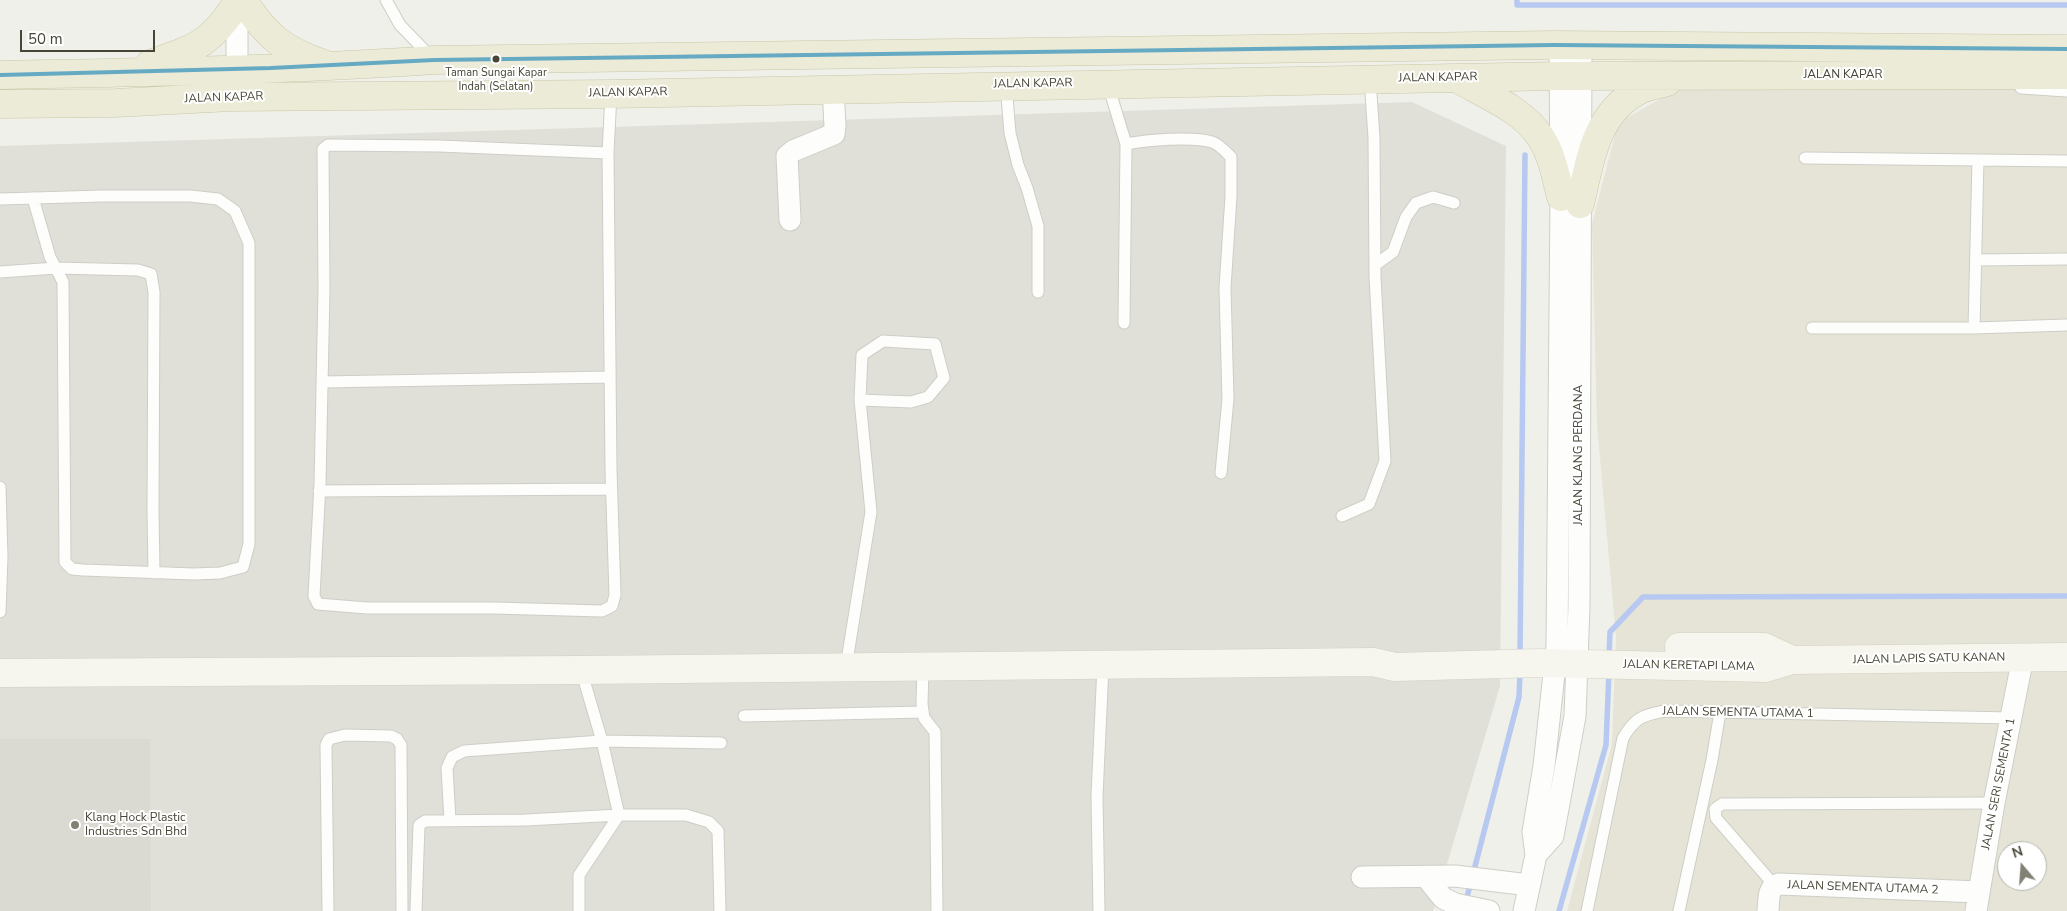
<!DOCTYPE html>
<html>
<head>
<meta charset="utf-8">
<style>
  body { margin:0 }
  #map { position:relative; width:2067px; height:911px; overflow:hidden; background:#f0f0ea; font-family:"Nunito Sans",sans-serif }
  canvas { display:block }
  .north { position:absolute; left:1997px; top:841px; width:50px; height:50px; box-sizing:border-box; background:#fff; border:1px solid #b5b5ae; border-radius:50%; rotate:342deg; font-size:14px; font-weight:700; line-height:20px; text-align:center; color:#474535 }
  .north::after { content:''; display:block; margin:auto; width:18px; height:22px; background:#828174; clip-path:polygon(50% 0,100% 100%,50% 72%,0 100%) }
  .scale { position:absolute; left:20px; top:30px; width:135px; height:22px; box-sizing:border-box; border:2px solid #474535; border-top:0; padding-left:6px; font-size:15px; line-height:18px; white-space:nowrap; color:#474535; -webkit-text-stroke:4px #fff; paint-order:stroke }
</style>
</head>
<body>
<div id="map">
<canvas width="2067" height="911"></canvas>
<div class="north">N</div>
<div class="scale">50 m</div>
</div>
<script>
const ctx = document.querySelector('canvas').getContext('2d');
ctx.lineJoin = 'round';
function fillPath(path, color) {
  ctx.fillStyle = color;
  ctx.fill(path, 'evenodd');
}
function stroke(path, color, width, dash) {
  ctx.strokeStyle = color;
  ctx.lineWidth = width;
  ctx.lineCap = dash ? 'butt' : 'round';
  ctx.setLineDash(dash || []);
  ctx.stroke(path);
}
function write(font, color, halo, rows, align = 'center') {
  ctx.font = font + ' "Nunito Sans",sans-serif';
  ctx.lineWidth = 4;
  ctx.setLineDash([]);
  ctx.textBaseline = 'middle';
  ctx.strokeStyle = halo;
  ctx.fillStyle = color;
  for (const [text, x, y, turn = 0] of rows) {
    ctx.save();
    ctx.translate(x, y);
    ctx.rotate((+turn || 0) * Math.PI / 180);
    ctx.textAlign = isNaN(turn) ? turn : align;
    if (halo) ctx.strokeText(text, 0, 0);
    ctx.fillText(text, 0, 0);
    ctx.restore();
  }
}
const residential = new Path2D(`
  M1683,86l384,1v824h-500l45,-167 4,-107 -19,-212 -5,-201 26,-101zM2007,851h30v30h-30z`);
const industrial = new Path2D(`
  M1412,102l94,44 -6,540 -67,225h-1433v-765z`);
const stream = new Path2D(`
  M1517,0v5h550
  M1520,657l5,-502
  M1609,658l1,-26 33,-35 424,-1
  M1473,874l46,-177 1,-25
  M1465,903l6,-20
  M1559,911l47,-166 3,-73`);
const building = new Path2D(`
  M0,739h150l1,172h-151z`);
const lane = new Path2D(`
  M386,0l14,25 31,32
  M1006,85l4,48 8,32 9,23 11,38v66
  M1108,85l18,59 -2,179
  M2021,88l46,3
  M1126,144c21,-4 66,-8 86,-2 7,2 14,10 19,15v39l-6,92 3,111 -7,74
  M608,153l-169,-7 -111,-1 -5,4 1,140 -4,195 -6,112 4,8 49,4h127l108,3 10,-5 3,-11 -4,-125 -3,-317 3,-59
  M1805,158l262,3
  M1978,160l-4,168 93,-3
  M0,199l102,-3h88l28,3 17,12 14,32v301l-6,23 -23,6 -26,1 -111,-4 -11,-1 -7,-7 -2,-280 -13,-25 -17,-59
  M1976,260l91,-1
  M1375,265l18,-13 13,-35 10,-14 17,-6 21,6
  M0,272l56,-4 82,2 13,4 3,18 -1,218 1,63
  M1812,328h162
  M322,382l288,-5
  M0,487l2,70 -2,55
  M319,491l292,-2
  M1342,516l27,-12 16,-43 -10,-184 -1,-139 -4,-59
  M923,666l-1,38 2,14 11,14 2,179
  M846,667l25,-155 -11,-112 2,-45 21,-14 52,3 9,34 -16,19 -17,5 -51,-2
  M581,670l21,71 17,74h67l23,7 9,9 2,80
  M744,716l179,-4
  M450,820l-3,-52 5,-11 12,-6 138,-10 119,2
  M1774,885l-58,-67 -1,-9 7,-5 272,-1
  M328,911l-2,-166 3,-6 16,-4 46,1 6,3 4,6 1,166
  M416,911l3,-86 6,-4 101,-1 93,-5 -40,60v36
  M1099,911l-2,-115 6,-130
  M1587,911l36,-173c12,-20 19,-23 42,-27l347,7
  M1679,911l33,-151 8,-48`);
const street = new Path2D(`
  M237,70v-70
  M790,220l-3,-64 6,-5 41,-17 1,-8 -2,-38
  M1536,855l17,-19 22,-120 4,-110 2,-560
  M1362,877l93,-1 74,9
  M1426,877l17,21 12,6 34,7
  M1524,911l12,-56 -3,-23 11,-66 13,-120 4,-449 -1,-152
  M1768,911c1,-10 -1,-24 11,-27l200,8
  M1976,911l18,-108 29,-146`);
const secondary = new Path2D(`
  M1679,647h85l28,13
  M0,673l581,-3 792,-8 22,5 145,-4 225,5 27,-8 275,-3`);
const highway = new Path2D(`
  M243,0c23,36 40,50 81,64
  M150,64c45,-16 60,-19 87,-61
  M0,75c145,-3 289,-5 434,-15l1120,-15 513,4
  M1456,78c28,16 68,32 85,60 11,16 15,40 20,59
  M0,104l115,-1 116,-6 380,-3 949,-18 507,-1
  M1580,204c10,-43 15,-90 58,-113 8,-5 20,-6 29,-9`);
const bus1 = new Path2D(`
  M0,75l271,-7 163,-8 1120,-15 513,4`);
const markers = [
  [496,59,4.5,"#474535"],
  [75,825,5,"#828174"]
];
const busNames = [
  ["Taman Sungai Kapar",496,73],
  ["Indah (Selatan)",496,87]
];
const streetNames = [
  ["JALAN KAPAR",1843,75],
  ["JALAN KAPAR",1438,78,-1],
  ["JALAN KAPAR",1033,84,-1],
  ["JALAN KAPAR",628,93,-1],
  ["JALAN KAPAR",224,98,-2],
  ["JALAN KLANG PERDANA",1579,455,-90],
  ["JALAN LAPIS SATU KANAN",1929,659,-1],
  ["JALAN KERETAPI LAMA",1689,666,1],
  ["JALAN SEMENTA UTAMA 1",1738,713,1],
  ["JALAN SERI SEMENTA 1",1999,784,-79],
  ["JALAN SEMENTA UTAMA 2",1863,888,2]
];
const poiNames = [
  ["Klang Hock Plastic",85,818],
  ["Industries Sdn Bhd",85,832]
];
fillPath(residential, '#e5e4d7');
fillPath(industrial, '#e0dfd8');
stroke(stream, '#b7c9f0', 5.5);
fillPath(building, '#dad9d2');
stroke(lane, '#cecec7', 13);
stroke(street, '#cecec7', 23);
stroke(secondary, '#d0d1c2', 29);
stroke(highway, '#c9c7a4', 29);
stroke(lane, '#fdfdfc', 11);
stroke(street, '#fdfdfc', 21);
stroke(secondary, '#f6f6ee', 28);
stroke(highway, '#ecebd8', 28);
stroke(bus1, '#66a9c3', 4);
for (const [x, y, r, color] of markers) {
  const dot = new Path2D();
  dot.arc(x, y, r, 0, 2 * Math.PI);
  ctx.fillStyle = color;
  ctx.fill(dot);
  stroke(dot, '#fff', 2);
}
write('11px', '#474535', '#fff', busNames);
write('12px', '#474535', '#fff', streetNames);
write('12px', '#474535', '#fff', poiNames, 'left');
</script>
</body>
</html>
